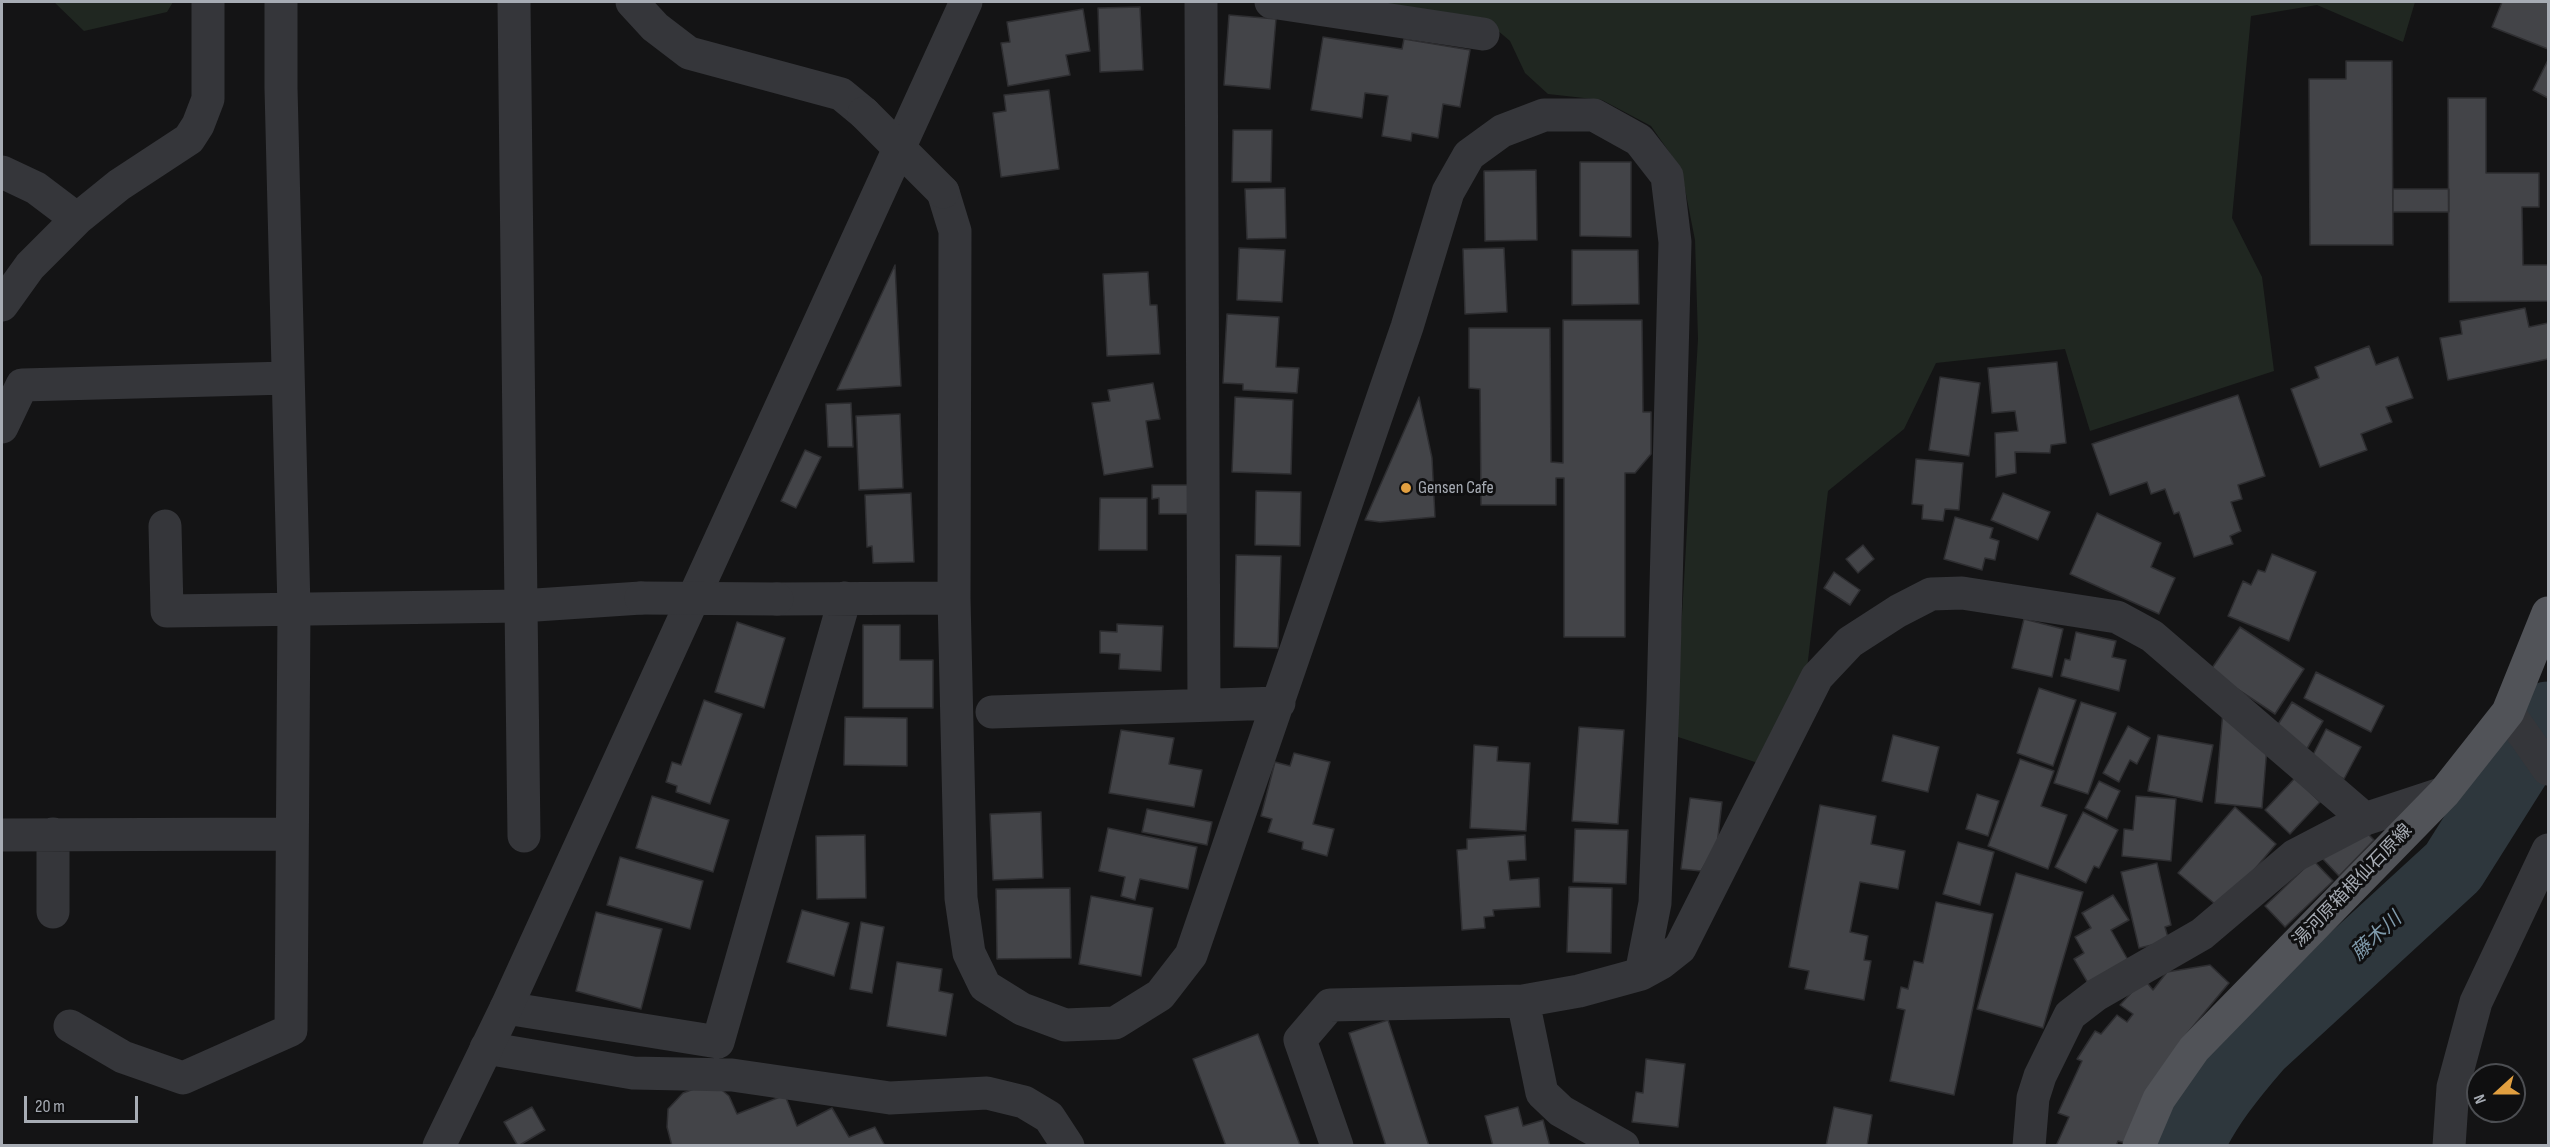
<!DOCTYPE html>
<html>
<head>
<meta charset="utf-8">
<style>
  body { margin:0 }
  #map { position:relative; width:2550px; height:1147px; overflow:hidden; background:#141415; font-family:"Sofia Sans Condensed",sans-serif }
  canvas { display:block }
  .frame { position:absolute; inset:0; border:3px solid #a7acb4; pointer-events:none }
  .north { position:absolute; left:2466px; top:1063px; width:60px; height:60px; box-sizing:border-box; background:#0f0f10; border:2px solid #4c4e52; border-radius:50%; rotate:249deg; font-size:16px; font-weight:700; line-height:24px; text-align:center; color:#a7acb4 }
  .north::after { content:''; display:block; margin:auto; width:21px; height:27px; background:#e19f40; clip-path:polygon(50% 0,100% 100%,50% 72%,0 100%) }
  .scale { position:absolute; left:24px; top:1096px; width:114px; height:27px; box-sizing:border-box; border:3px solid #a7acb4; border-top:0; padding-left:8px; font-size:18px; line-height:21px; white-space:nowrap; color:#a7acb4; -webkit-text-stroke:4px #0f0f10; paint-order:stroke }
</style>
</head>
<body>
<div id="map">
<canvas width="2550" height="1147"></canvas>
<div class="frame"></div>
<div class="north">N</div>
<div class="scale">20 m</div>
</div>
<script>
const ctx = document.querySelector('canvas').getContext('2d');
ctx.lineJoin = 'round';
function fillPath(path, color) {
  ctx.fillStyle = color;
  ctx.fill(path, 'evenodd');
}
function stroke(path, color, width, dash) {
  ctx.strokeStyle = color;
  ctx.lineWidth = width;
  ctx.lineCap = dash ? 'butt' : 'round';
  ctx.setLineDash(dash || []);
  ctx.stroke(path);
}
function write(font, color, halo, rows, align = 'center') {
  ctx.font = font + ' "Sofia Sans Condensed","Noto Sans JP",sans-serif';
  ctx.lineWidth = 6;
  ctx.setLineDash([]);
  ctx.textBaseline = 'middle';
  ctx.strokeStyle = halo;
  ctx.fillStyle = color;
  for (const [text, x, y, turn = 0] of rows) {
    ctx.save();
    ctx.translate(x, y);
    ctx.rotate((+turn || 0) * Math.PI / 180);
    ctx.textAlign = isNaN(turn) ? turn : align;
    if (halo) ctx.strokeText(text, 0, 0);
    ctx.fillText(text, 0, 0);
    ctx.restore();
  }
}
const green = new Path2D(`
  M54,2h119l-6,10 -83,19z
  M1358,2h1057l-12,40 -86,-37 -66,11 -19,202 30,59 12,94 -184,60 -25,-82 -129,14 -32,66 -76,62 -22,186 -48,86 -83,-27 23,-397 -3,-99 -14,-71 -30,-43 -49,-26 -54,-6 -23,-21 -15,-32 -27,-23z`);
const river = new Path2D(`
  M2189,1146c17,-38 43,-70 70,-101l194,-178 95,-151`);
const building = new Path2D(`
  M2502,2h46v47l-56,-22z
  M1140,7l3,63 -43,2 -2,-64z
  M1083,9l7,42 -24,4 4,20 -62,11 -7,-43 9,-1 -3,-20z
  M1229,15l47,4 -6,70 -46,-4z
  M1323,37l79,12 2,-10 66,11 -10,57 -17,-3 -5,34 -26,-5 -1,8 -29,-5 6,-40 -23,-3 -3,25 -51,-8z
  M2548,60v38l-15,-8z
  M2346,61h46l1,184h-83l-1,-166h37z
  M1049,90l10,79 -58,8 -8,-64 13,-2 -2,-16z
  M2448,98h38v75h53v34h-17l1,58h25v36l-99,1z
  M1233,130h39l-1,52h-39z
  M1580,162h51v75l-51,-1z
  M1536,170l1,70 -52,1 -1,-70z
  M1285,188l1,50 -39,1 -2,-50z
  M2393,189h56v23h-56z
  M1239,248l46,2 -3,52 -45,-2z
  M1504,248l3,64 -42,2 -2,-65z
  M1572,250h66l1,54 -67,1z
  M895,265l6,121 -64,4z
  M1148,272l2,33h7l3,49 -53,2 -4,-82z
  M2525,308l4,19 19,-4v36l-100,21 -8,-42 22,-4 -2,-13z
  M1227,314l52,3 -3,50 23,1 -2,25 -54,-3v-6l-20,-1z
  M1563,320h79l1,92h8v42l-16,19h-10v164h-61v-159h-8v27h-75l-1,-116 -11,-1v-60h81l1,134 12,1z
  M2369,346l7,19 22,-8 15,41 -27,9 6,15 -31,12 6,16 -47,17 -29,-78 28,-11 -4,-11z
  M2057,362l9,81 -15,2 -1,8 -35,-1 1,21 -20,4 -1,-44 23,-2 -3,-20 -23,2 -4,-45z
  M1940,377l40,6 -11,73 -40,-6z
  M1153,383l7,36 -14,2 7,46 -49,8 -12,-72 18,-2 -2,-11z
  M2238,395l27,81 -27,9 4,14 -11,3 10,29 -11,5 3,8 -39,13 -15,-45 -5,2 -9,-25 -14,5 -4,-12 -37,13 -18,-51z
  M1235,397l58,3 -2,74 -59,-2z
  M1419,397l13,61 3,59 -55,5 -15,-2z
  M851,403l2,44h-25l-2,-43z
  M900,414l3,74 -44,2 -3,-74z
  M805,450l16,7 -25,51 -15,-7z
  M1916,459l47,4 -4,47 -14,-1 -2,12 -21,-2 1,-14 -11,-1z
  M1152,485h38l-1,29h-30v-16l-7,1z
  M1256,491l45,1 -1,54 -45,-1z
  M911,493l3,69 -41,1 -1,-17 -5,1 -2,-52z
  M2003,493l47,19 -12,28 -47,-20z
  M1100,498h47v52h-48z
  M2097,513l64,30 -10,24 24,11 -16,36 -89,-40z
  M1955,517l38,11 -3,10 9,3 -4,19 -10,-2 -3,12 -38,-11z
  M1863,545l11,14 -16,14 -12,-14z
  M2272,554l44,18 -27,69 -61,-25 15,-35 8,4 7,-15 7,2z
  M1236,555l45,1 -3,92 -44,-1z
  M1834,572l26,18 -10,15 -26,-17z
  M2024,619l39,10 -11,48 -40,-9z
  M737,622l48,16 -21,70 -49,-16z
  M1117,624l46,2 -2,45 -42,-2 1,-15 -20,-1v-22l17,1z
  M863,625h37v35h33v48h-70z
  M2240,627l64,42 -29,45 -65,-43z
  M2076,632l40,9 -4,16 14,3 -7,31 -58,-15 4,-17 5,1z
  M2316,672l68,34 -13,26 -67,-34z
  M2039,688l37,12 -23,66 -36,-13z
  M704,700l38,14 -32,90 -34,-12 1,-6 -11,-4 6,-20 9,3z
  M2081,702l35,11 -28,81 -34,-11z
  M2292,702l31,19 -18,31 -28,-26z
  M2223,711l44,36 -5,61 -47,-5z
  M845,717l62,1v48l-63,-1z
  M2128,726l22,12 -13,26 -7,-4 -11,22 -16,-9z
  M1579,727l45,3 -6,94 -46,-3z
  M2326,729l35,18 -17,32 -34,-18z
  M1121,730l53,8 -5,26 33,6 -8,37 -85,-14z
  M1893,735l46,12 -11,45 -46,-11z
  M2158,735l55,10 -11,57 -54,-11z
  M1474,745l24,2 -1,14 33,2 -4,68 -56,-3z
  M1294,753l36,9 -17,62 21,5 -7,27 -25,-7 1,-7 -35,-10 4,-13 -11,-3 14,-54 15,4z
  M2020,759l34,12 -13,35 26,9 -19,54 -60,-23z
  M2295,778l25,24 -30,32 -25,-24z
  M2099,781l21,10 -13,28 -22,-11z
  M1977,794l22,7 -11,35 -22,-7z
  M652,796l77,24 -16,52 -77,-24z
  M2136,796l40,3 -5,62 -49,-5 2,-27 9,1z
  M1690,798l32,4 -5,43 -16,26 -20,-2z
  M1820,805l56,11 -5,28 34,7 -7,38 -38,-7 -10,50 18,4 -4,24 7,1 -7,39 -59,-11 4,-18 -20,-4z
  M2235,807l41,37 -55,65 -43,-36z
  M1147,809l65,13 -5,23 -65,-13z
  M1041,812l2,66 -50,2 -3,-66z
  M2083,812l35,18 -19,38 -5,-2 -8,17 -31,-16z
  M1108,828l89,19 -9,42 -48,-10 -5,21 -14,-4 4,-19 -26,-6z
  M1575,829l53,1 -2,54 -53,-2z
  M2367,833l7,7 -35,36 -19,-20z
  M865,835l1,63 -49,1 -1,-63z
  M1525,835l1,25 -18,1 2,19 29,-2 1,29 -47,3 1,6 -10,1 1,11 -23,2 -5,-80 10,-1v-10z
  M1958,842l36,10 -14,53 -37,-11z
  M620,857l83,24 -13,48 -83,-24z
  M2313,860l20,21 -48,46 -20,-21z
  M2157,863l14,62 -6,2 4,14 -30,7 -18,-76z
  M2016,873l67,19 -40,136 -66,-19z
  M1569,887l43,1 -1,65 -44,-1z
  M1070,888l1,70 -74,1 -1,-70z
  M2113,895l16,25 -18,10 17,30 -40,23 -14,-24 10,-6 -9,-16 16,-9 -9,-15z
  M1091,896l62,12 -12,68 -62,-12z
  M1936,902l57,12 -39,181 -64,-14 15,-71 -8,-2 4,-21 7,2 6,-28 9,2z
  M802,910l47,13 -15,53 -47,-14z
  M596,912l66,17 -21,80 -65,-18z
  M861,922l23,5 -12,66 -22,-4z
  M897,962l45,7 -3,22 14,3 -7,42 -59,-10z
  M2210,965l19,18 -49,59 -55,101 -7,-2 -2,5h-60l13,-29 -11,-4 24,-52 -5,-2 18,-28 6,3 16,-19 10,7 6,-8 -13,-9 24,-26 9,11 14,-18z
  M1388,1020l41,126h-43l-37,-113z
  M1258,1034l42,111 -3,1h-71l-33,-87z
  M1646,1059l39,5 -7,63 -46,-5 4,-30 7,1z
  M702,1086h15l12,10 8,18 48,-19 12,31 35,-18 17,29 26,-10 10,19h-213l-5,-19 1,-18 15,-16z
  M532,1107l13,23 -27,16 -14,-24z
  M1518,1107l5,19 20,-6 7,26h-57l-8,-30z
  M1834,1107l38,8 -5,31h-41z`);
const minor = new Path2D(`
  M514,2l7,604 120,-8
  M632,2l23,25 34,26 152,41 23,19
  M1201,2l3,703
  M1271,2l212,32
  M2,172l34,16 41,31
  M943,192l12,39 -1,367 7,300 8,55 16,33 37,23 43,16 50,-2 45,-28 31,-40 216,-628 41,-135 21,-37 33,-24 42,-16h50l45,25 28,36 8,66 -12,459 -8,202 -14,71
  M2,305l28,-39 47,-47 42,-34 70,-46 9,-14 10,-26v-97
  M2,427l20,-42 266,-7
  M165,526l2,85 354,-5 3,230
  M777,599l177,-1
  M992,712l287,-9
  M2508,712l40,57
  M2,835l290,-1
  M53,912v-78
  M1523,1001l19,92 19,18 62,35
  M506,1008l212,34 127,-444
  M70,1026l53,31 60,21 108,-48 3,-421 -13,-521v-86
  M486,1048l147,25 99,2 158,23 97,-5 37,9 25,15 19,29
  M1337,1146l-37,-106 30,-35 193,-4 56,-10 62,-17 20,-11 19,-15 137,-271 33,-35 48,-31 33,-17 31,-1 155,24 35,19 213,183
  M2029,1146l4,-48 7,-22 30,-61 26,-20 106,-61 92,-78 71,-37 79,-26
  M2449,1146l4,-59 23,-85 72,-152`);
const tertiary = new Path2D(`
  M439,1146l67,-138 460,-1006`);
const primary = new Path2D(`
  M2139,1146l20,-47 35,-50 250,-256 64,-81 40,-99`);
const minorBridge = new Path2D(`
  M864,113l79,79
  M641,598l136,1`);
const markers = [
  [1406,488,6,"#e19f40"]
];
const poiNames = [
  ["Gensen Cafe",1418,488]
];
const streetNames = [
  ["湯河原箱根仙石原線",2353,886,-46]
];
const waterNames = [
  ["藤木川",2377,937,-43]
];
fillPath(green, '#202721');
stroke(river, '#2e373d', 69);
fillPath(building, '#434448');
stroke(building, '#2e2e31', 1.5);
stroke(minor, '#35363a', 33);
stroke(tertiary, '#35363a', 33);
stroke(primary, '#515358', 33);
stroke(minorBridge, '#35363a', 33);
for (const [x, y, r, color] of markers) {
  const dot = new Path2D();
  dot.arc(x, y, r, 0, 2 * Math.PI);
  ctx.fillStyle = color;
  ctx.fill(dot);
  stroke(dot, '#0f0f10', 2);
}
write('18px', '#a7acb4', '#0f0f10', poiNames, 'left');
write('18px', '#a7acb4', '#0f0f10', streetNames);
write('italic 20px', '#809bac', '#0f0f10', waterNames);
</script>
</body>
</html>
